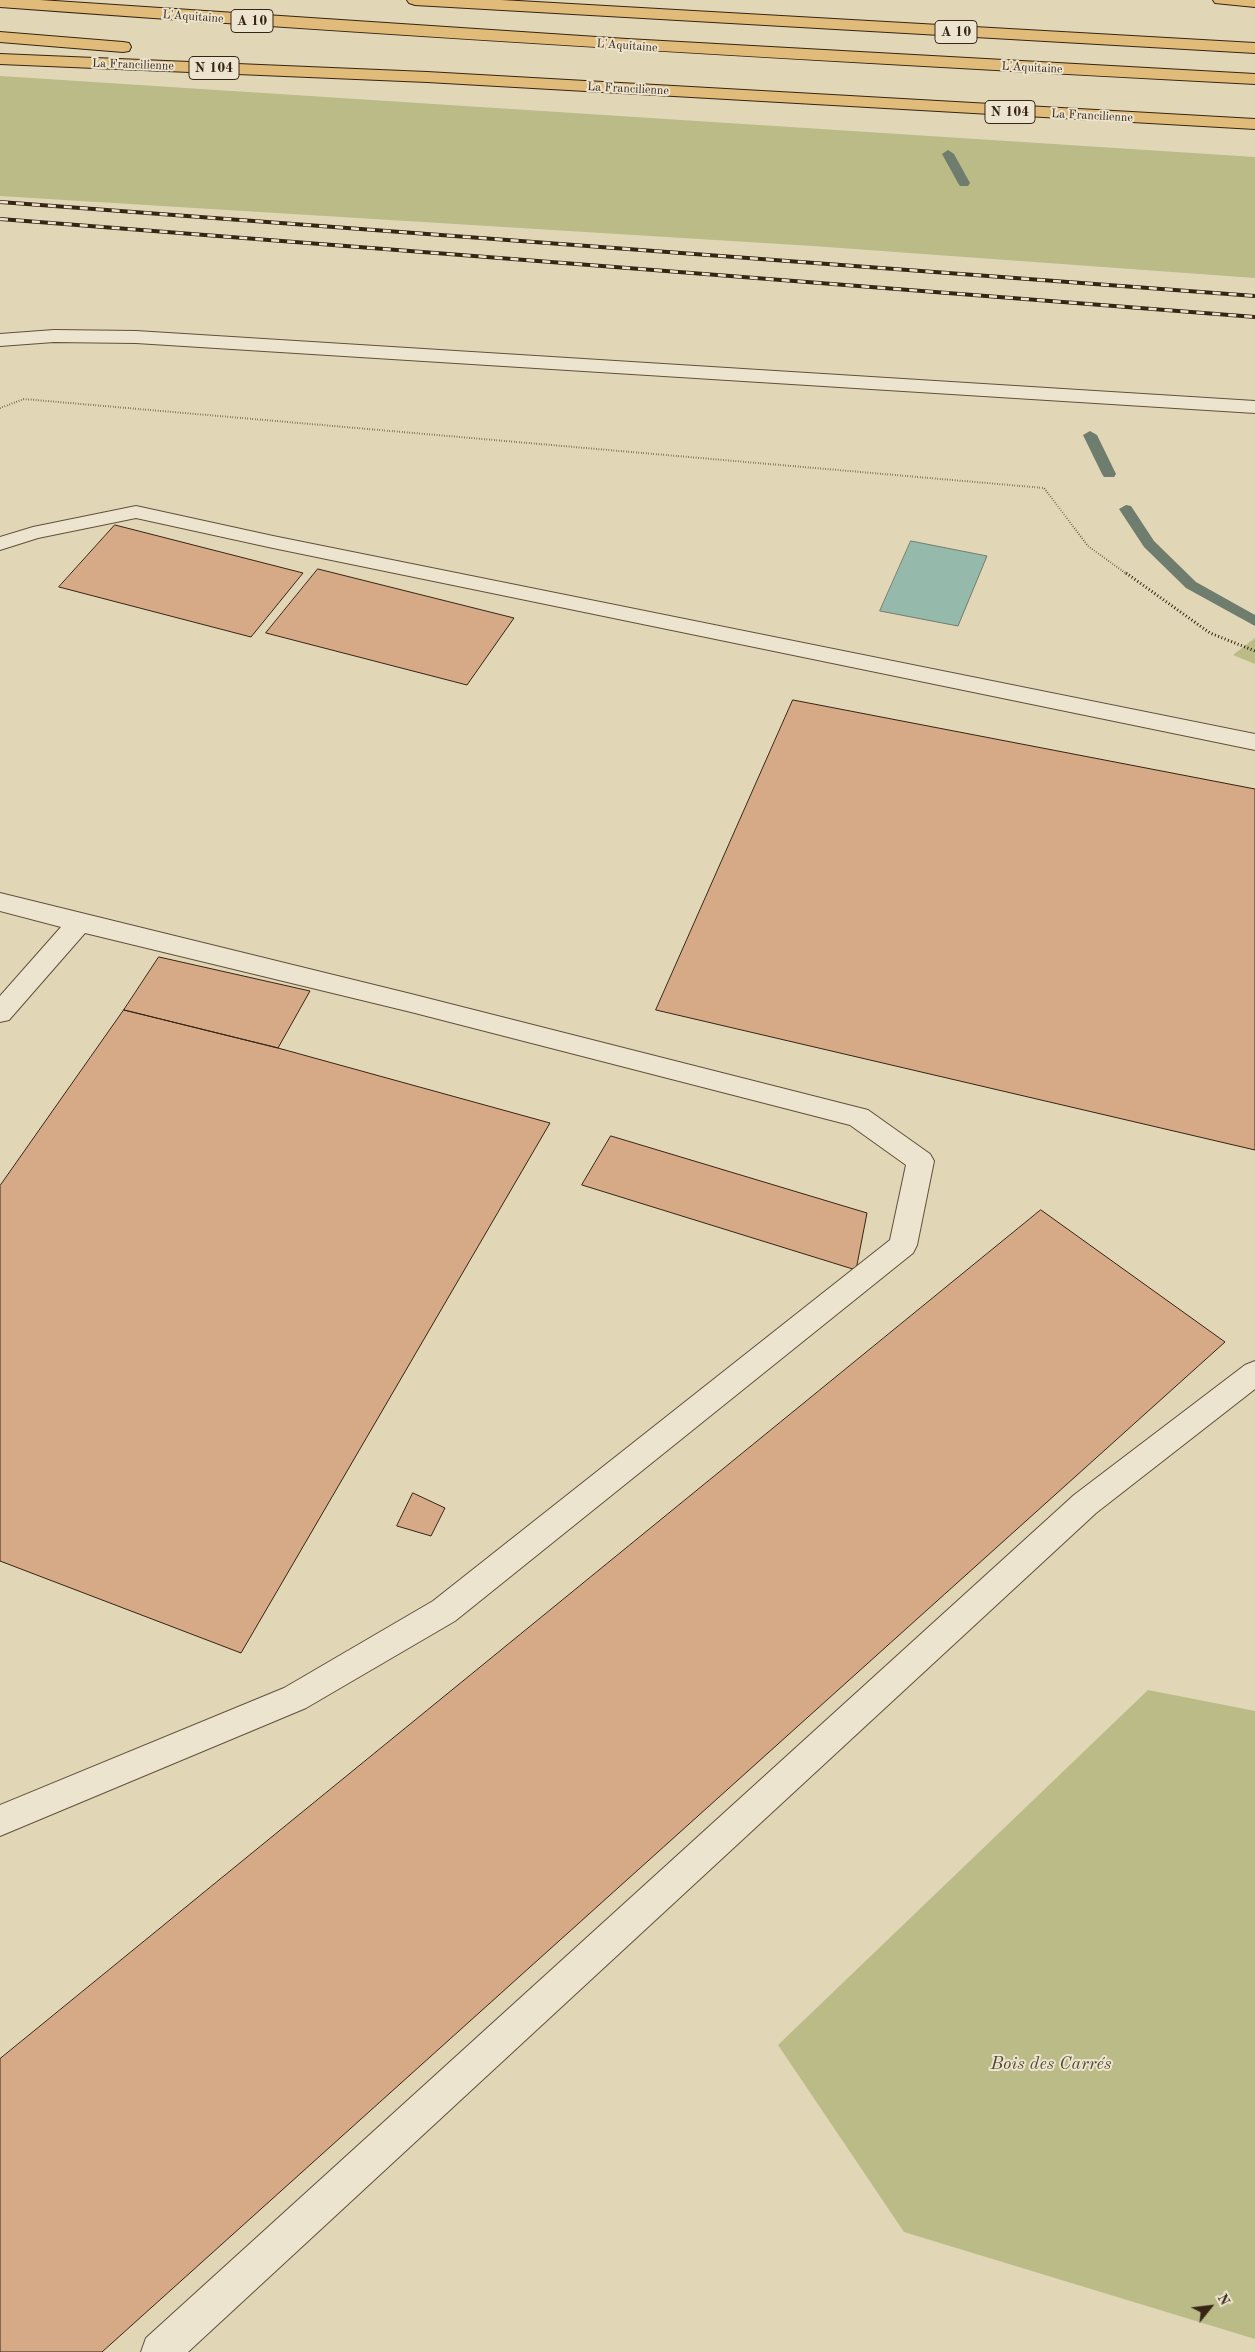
<!DOCTYPE html>
<html>
<head>
<meta charset="utf-8">
<style>
  body { margin:0 }
  #map { position:relative; width:1255px; height:2352px; overflow:hidden; background:#e1d6b5; font-family:"Old Standard TT",serif }
  canvas { display:block }
  .north { position:absolute; left:1185px; top:2282px; width:50px; height:50px; -webkit-text-stroke:4px #ece4cf; paint-order:stroke; rotate:61deg; font-size:14px; font-weight:700; line-height:20px; text-align:center; color:#362414 }
  .north::after { content:''; display:block; margin:auto; width:18px; height:22px; background:#362414; clip-path:polygon(50% 0,100% 100%,50% 72%,0 100%) }
</style>
</head>
<body>
<div id="map">
<canvas width="1255" height="2352"></canvas>
<div class="north">N</div>
</div>
<script>
const ctx = document.querySelector('canvas').getContext('2d');
ctx.lineJoin = 'round';
function fillPath(path, color) {
  ctx.fillStyle = color;
  ctx.fill(path, 'evenodd');
}
function stroke(path, color, width, dash) {
  ctx.strokeStyle = color;
  ctx.lineWidth = width;
  ctx.lineCap = dash ? 'butt' : 'round';
  ctx.setLineDash(dash || []);
  ctx.stroke(path);
}
function write(font, color, halo, rows, align = 'center') {
  ctx.font = font + ' "Old Standard TT",serif';
  ctx.lineWidth = 4;
  ctx.setLineDash([]);
  ctx.textBaseline = 'middle';
  ctx.strokeStyle = halo;
  ctx.fillStyle = color;
  for (const [text, x, y, turn = 0] of rows) {
    ctx.save();
    ctx.translate(x, y);
    ctx.rotate((+turn || 0) * Math.PI / 180);
    ctx.textAlign = isNaN(turn) ? turn : align;
    if (halo) ctx.strokeText(text, 0, 0);
    ctx.fillText(text, 0, 0);
    ctx.restore();
  }
}
const green = new Path2D(`
  M0,76l1255,81v121l-442,-32 -813,-50z
  M1255,638v26l-22,-9z
  M1148,1690l107,21v628l-351,-107 -126,-187z`);
const water = new Path2D(`
  M911,541l76,15 -29,70 -78,-15z`);
const stream = new Path2D(`
  M948,150l6,4 16,29 -2,3h-8l-2,-3 -16,-29z
  M1090,431l7,4 19,39 -2,3h-10l-2,-3 -19,-39z
  M1126,505l5,1 23,35 42,41 59,33v11l-69,-38 -42,-41 -25,-38z`);
const building = new Path2D(`
  M115,525l188,48 -52,64 -192,-50z
  M318,569l196,49 -47,67 -201,-52z
  M793,700l462,89v361l-599,-140z
  M159,957l151,34 -32,57 -154,-38z
  M124,1010l154,38 272,75 -309,530 -241,-92v-375z
  M611,1136l256,77 -11,57 -274,-85z
  M1041,1210l184,132 -1123,1010h-102v-293z
  M413,1493l32,15 -14,28 -34,-10z`);
const pathFar1 = new Path2D(`
  M0,408l24,-9 1020,89 44,58 40,29`);
const path = new Path2D(`
  M1126,573l84,60 45,18`);
const minor = new Path2D(`
  M54,330l82,1 1119,70v12l-1119,-70 -82,-1 -54,4v-12z
  M136,506l137,30 982,198v16l-982,-202 -137,-30 -98,20 -38,12v-13l33,-10z
  M0,893l411,101 457,116 62,44 4,7 -17,84 -4,8 -458,368 -149,87 -306,128v-31l284,-117 149,-87 457,-361 16,-75 -56,-40 -439,-113 -326,-79 -76,87 -9,2v-26l61,-69 -61,-16z
  M1255,1361v28l-159,124 -908,839h-47l5,-14 928,-843 171,-130z`);
const highway = new Path2D(`
  M0,0h40l587,39 628,35v10c-419,-22 -837,-46 -1255,-77z
  M407,0h94l754,43v10l-840,-48 -6,-2z
  M1213,0h42v7l-40,-4z
  M0,32l123,10 6,1 2,4 -2,4 -6,1 -123,-10z
  M0,54l427,18 828,47v10l-828,-47 -427,-18z`);
const rail = new Path2D(`
  M0,202l1255,94
  M0,219l1255,98`);
const farStreetnames = [
  ["L'Aquitaine",193,17,4],
  ["L'Aquitaine",627,46,4],
  ["La Francilienne",133,65,2],
  ["L'Aquitaine",1032,68,3],
  ["La Francilienne",628,89,3],
  ["La Francilienne",1092,116,3]
];
const shields = [
  [252,21,42],
  [956,32,42],
  [214,68,50],
  [1010,112,50]
];
const shieldNames = [
  ["A 10",252,21],
  ["A 10",956,32],
  ["N 104",214,68],
  ["N 104",1010,112]
];
const nearParknames = [
  ["Bois des Carrés",1051,2064]
];
fillPath(green, '#bb8');
fillPath(water, '#95b9aa');
stroke(water, '#6f7d6e', 1);
fillPath(stream, '#6f7d6e');
fillPath(building, '#d6a987');
stroke(building, '#362414', 1);
stroke(minor, '#61503c', 2);
stroke(highway, '#362414', 2);
stroke(pathFar1, '#362414', 2, [0.5, 2]);
stroke(path, '#362414', 3, [1, 2.5]);
fillPath(minor, '#ece4cf');
fillPath(highway, '#e0bb7a');
stroke(rail, '#362414', 4);
stroke(rail, '#ece4cf', 2.5, [8]);
write('12px', '#362414', '#ece4cf', farStreetnames);
for (const [x, y, w] of shields) {
  const box = new Path2D();
  box.roundRect(x - w / 2, y - 11.5, w, 23, 4);
  ctx.fillStyle = '#ece4cf';
  ctx.fill(box);
  stroke(box, '#362414', 1);
}
write('bold 14px', '#362414', null, shieldNames);
write('italic 18px', '#574a31', '#ece4cf', nearParknames);
</script>
</body>
</html>
